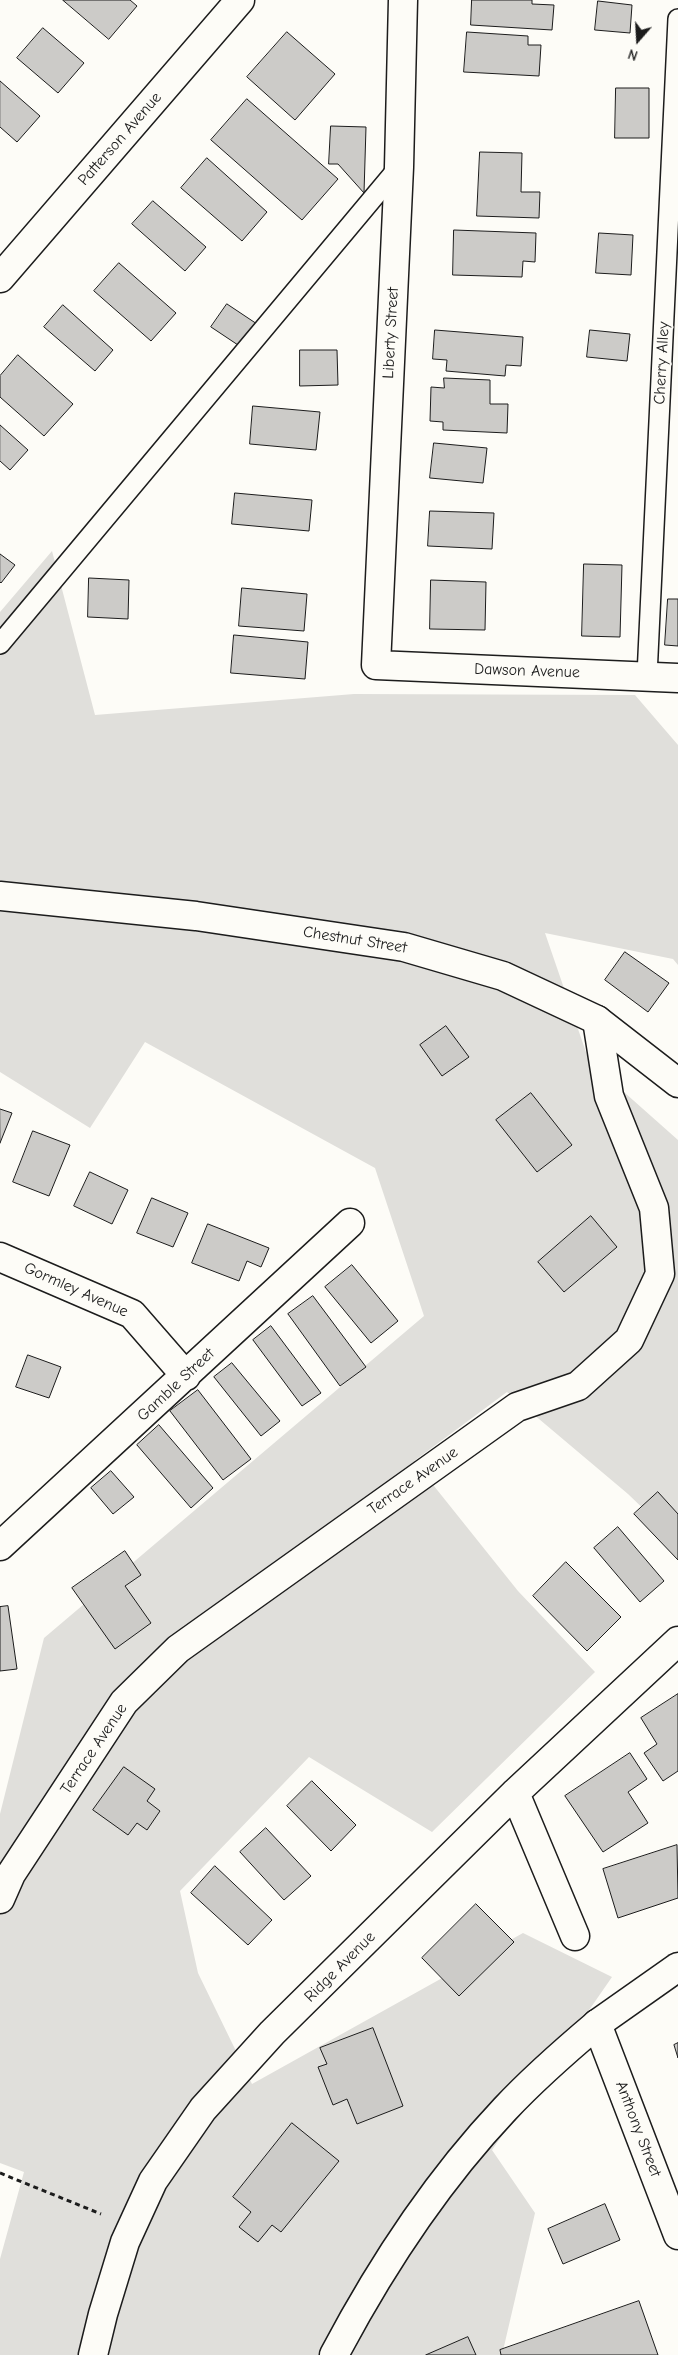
<!DOCTYPE html>
<html>
<head>
<meta charset="utf-8">
<style>
  body { margin:0 }
  #map { position:relative; width:678px; height:2355px; overflow:hidden; background:#fdfcf7; font-family:"Comic Neue",sans-serif }
  canvas { display:block }
  .north { position:absolute; left:613px; top:15px; width:50px; height:50px; -webkit-text-stroke:4px #fdfcf7; paint-order:stroke; rotate:199deg; font-size:14px; font-weight:700; line-height:20px; text-align:center; color:#1c1c1c }
  .north::after { content:''; display:block; margin:auto; width:18px; height:22px; background:#1c1c1c; clip-path:polygon(50% 0,100% 100%,50% 72%,0 100%) }
</style>
</head>
<body>
<div id="map">
<canvas width="678" height="2355"></canvas>
<div class="north">N</div>
</div>
<script>
const ctx = document.querySelector('canvas').getContext('2d');
ctx.lineJoin = 'round';
function fillPath(path, color) {
  ctx.fillStyle = color;
  ctx.fill(path, 'evenodd');
}
function stroke(path, color, width, dash) {
  ctx.strokeStyle = color;
  ctx.lineWidth = width;
  ctx.lineCap = dash ? 'butt' : 'round';
  ctx.setLineDash(dash || []);
  ctx.stroke(path);
}
function write(font, color, halo, rows, align = 'center') {
  ctx.font = font + ' "Comic Neue",sans-serif';
  ctx.lineWidth = 4;
  ctx.setLineDash([]);
  ctx.textBaseline = 'middle';
  ctx.strokeStyle = halo;
  ctx.fillStyle = color;
  for (const [text, x, y, turn = 0] of rows) {
    ctx.save();
    ctx.translate(x, y);
    ctx.rotate((+turn || 0) * Math.PI / 180);
    ctx.textAlign = isNaN(turn) ? turn : align;
    if (halo) ctx.strokeText(text, 0, 0);
    ctx.fillText(text, 0, 0);
    ctx.restore();
  }
}
const green = new Path2D(`
  M52,551l43,164 259,-21 281,1 43,50v220l-5,-6 -128,-26 44,128 89,79v402l-50,-48 -121,-102 -93,69 104,130 77,81 -163,160 -123,-75 -129,134 18,82 54,111 271,-151 89,44 -120,173 43,63 -33,142h-502v-96l24,-87 -24,-9v-349l44,-176 380,-322 -49,-148 -230,-126 -55,86 -90,-56v-460z`);
const building = new Path2D(`
  M63,0h67l7,6 -28,33z
  M472,0h60v4l22,1 -2,25 -81,-5z
  M598,1l34,4 -2,28 -35,-3z
  M43,28l41,35 -26,30 -41,-35z
  M287,32l48,42 -40,46 -48,-43z
  M467,32l61,4v9h13l-2,31 -75,-4z
  M0,81l40,35 -23,26 -17,-15z
  M616,88h33v50h-34z
  M247,99l91,80 -36,41 -91,-80z
  M331,126l35,1 -2,66 -26,-29h-9z
  M480,152l42,1 -1,39h19l-1,26 -62,-2z
  M207,158l60,54 -25,29 -61,-53z
  M153,201l53,46 -21,24 -53,-47z
  M454,230l82,3 -1,29 -12,-1 -1,16 -69,-2z
  M599,233l34,2 -2,40 -35,-2z
  M119,263l57,50 -25,28 -57,-50z
  M227,304l30,20 -16,23 -30,-20z
  M63,305l50,45 -18,21 -51,-44z
  M435,330l88,7 -2,29 -15,-1 -1,11 -59,-5 1,-11 -14,-1z
  M590,330l40,4 -3,27 -40,-4z
  M300,350h37l1,35 -38,1z
  M18,355l55,49 -29,32 -44,-39v-21z
  M444,378l46,2v24h18l-1,29 -64,-3v-8l-13,-1 1,-34 13,1z
  M253,406l67,6 -4,38 -66,-6z
  M0,425l28,25 -18,20 -10,-9z
  M434,443l53,5 -4,35 -53,-5z
  M235,493l77,7 -3,31 -77,-7z
  M430,511l64,2 -2,36 -64,-3z
  M0,554l15,11 -14,18 -1,-1z
  M584,564l38,1 -2,72 -38,-1z
  M89,578l40,2 -1,39 -40,-2z
  M431,580l55,2 -1,48 -55,-1z
  M242,588l65,6 -3,37 -65,-5z
  M668,599h10v47l-13,-1z
  M234,635l74,7 -3,37 -74,-6z
  M625,952l44,31 -21,29 -43,-32z
  M446,1026l23,31 -27,19 -22,-31z
  M531,1093l41,52 -35,27 -41,-52z
  M0,1109l12,4 -12,30z
  M33,1131l37,14 -21,51 -36,-14z
  M90,1172l38,18 -16,34 -38,-18z
  M152,1198l36,15 -15,34 -36,-14z
  M591,1216l26,31 -53,45 -26,-30z
  M208,1224l61,24 -8,19 -14,-6 -8,20 -47,-18z
  M352,1265l46,56 -27,22 -46,-56z
  M313,1296l53,71 -26,19 -52,-72z
  M271,1326l50,67 -19,13 -49,-66z
  M28,1355l33,12 -12,31 -33,-11z
  M232,1363l48,58 -19,15 -47,-59z
  M198,1390l53,69 -28,21 -53,-69z
  M159,1425l54,63 -22,20 -54,-63z
  M111,1471l23,26 -21,17 -22,-26z
  M658,1492l20,22v46l-44,-46z
  M618,1527l46,54 -24,21 -46,-54z
  M125,1551l16,24 -16,11 26,37 -36,26 -43,-61z
  M566,1562l55,55 -34,34 -54,-55z
  M8,1606l9,63 -17,2v-64z
  M678,1694v77l-15,10 -19,-28 13,-9 -16,-26z
  M630,1753l17,26 -19,13 20,31 -45,29 -38,-56z
  M124,1767l31,22 -8,12 13,10 -13,19 -10,-7 -9,12 -35,-25z
  M312,1781l44,44 -25,26 -44,-45z
  M266,1828l45,48 -27,24 -44,-48z
  M677,1845l1,53 -60,20 -15,-49z
  M215,1866l57,54 -24,25 -57,-52z
  M476,1904l38,38 -55,54 -37,-38z
  M373,2028l30,78 -46,18 -10,-25 -14,6 -15,-38 9,-3 -7,-16z
  M678,2043v15l-4,-13z
  M292,2123l47,38 -58,71 -9,-7 -14,17 -19,-15 12,-15 -18,-15z
  M605,2204l15,36 -57,24 -15,-35z
  M639,2301l19,54h-157l-1,-5z
  M468,2337l8,18h-50z`);
const path = new Path2D(`
  M0,2173l101,41`);
const lane = new Path2D(`
  M0,644l399,-477
  M647,676l31,-657`);
const street = new Path2D(`
  M403,0l-4,167 -23,498 302,13
  M0,278l240,-278
  M0,1257l132,57 54,62
  M0,1546l350,-323
  M515,1793l60,143
  M0,1899l11,-25 113,-172 54,-53 339,-242 61,-21 51,-46 31,-66 -6,-66 -45,-112 -12,-76
  M597,2024l81,211
  M93,2355l10,-41 22,-72 28,-61 50,-72 69,-76 243,-240 163,-152`);
const secondary = new Path2D(`
  M0,896l196,20 208,31 99,29 94,44 81,63`);
const primary = new Path2D(`
  M597,2024l81,-57`);
const highway = new Path2D(`
  M334,2355c47,-89 102,-173 171,-246 29,-31 60,-58 92,-85`);
const streetNames = [
  ["Patterson Avenue",120,139,-49],
  ["Liberty Street",391,333,-87],
  ["Cherry Alley",662,363,-87],
  ["Dawson Avenue",527,671,2],
  ["Chestnut Street",355,940,9],
  ["Gormley Avenue",76,1290,24],
  ["Gamble Street",176,1385,-43],
  ["Terrace Avenue",413,1481,-35],
  ["Terrace Avenue",94,1749,-56],
  ["Ridge Avenue",340,1967,-45],
  ["Anthony Street",638,2129,69]
];
fillPath(green, '#e0dfdb');
fillPath(building, '#cccbc8');
stroke(building, '#1c1c1c', 1);
stroke(lane, '#1c1c1c', 22);
stroke(street, '#1c1c1c', 31);
stroke(secondary, '#1c1c1c', 31);
stroke(primary, '#1c1c1c', 31);
stroke(highway, '#1c1c1c', 31);
stroke(path, '#1c1c1c', 3, [5, 4]);
stroke(lane, '#fdfcf7', 19);
stroke(street, '#fdfcf7', 28);
stroke(secondary, '#fdfcf7', 28);
stroke(primary, '#fdfcf7', 28);
stroke(highway, '#fdfcf7', 28);
write('16px', '#1c1c1c', '#fdfcf7', streetNames);
</script>
</body>
</html>
